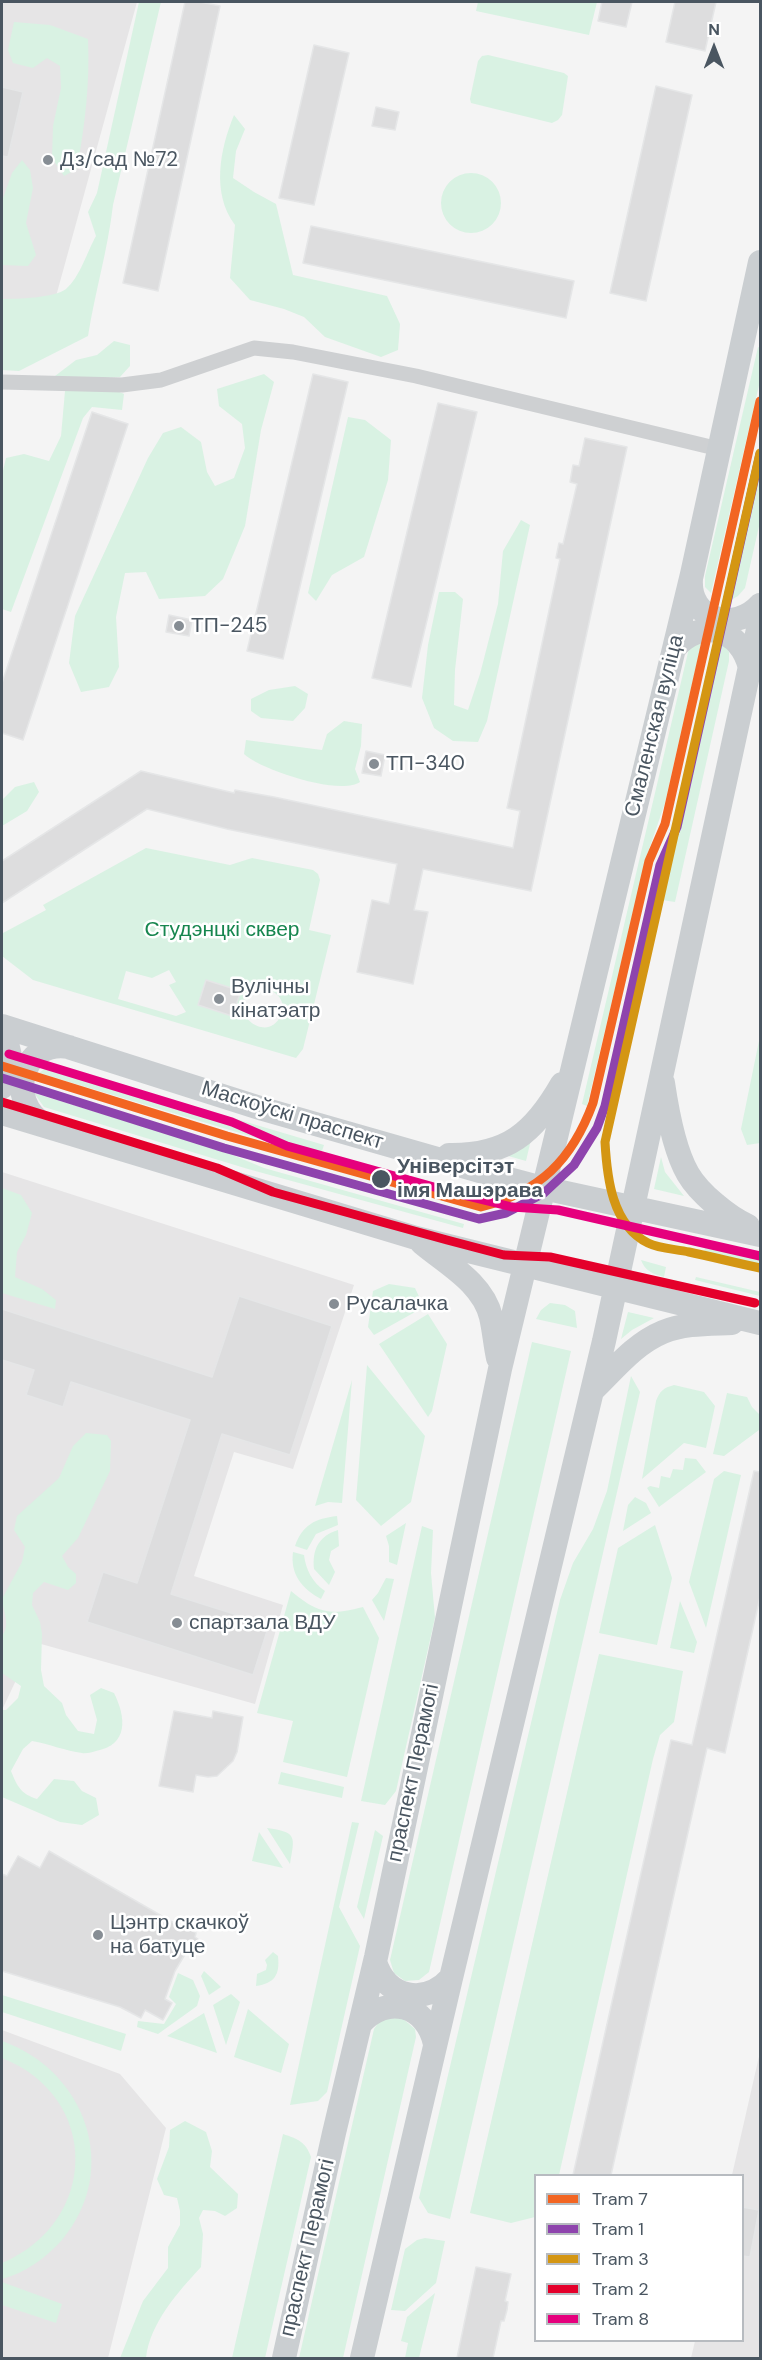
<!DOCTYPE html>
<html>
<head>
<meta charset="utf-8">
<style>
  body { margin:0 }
  #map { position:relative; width:762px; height:2360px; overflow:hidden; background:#f4f4f4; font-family:"DM Sans",sans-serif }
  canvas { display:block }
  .frame { position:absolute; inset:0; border:3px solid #4a5661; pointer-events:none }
  .legend { position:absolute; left:534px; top:2174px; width:210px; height:168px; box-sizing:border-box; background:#fff; border:2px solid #b7bbc0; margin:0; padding:8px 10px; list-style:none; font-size:18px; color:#4a5661 }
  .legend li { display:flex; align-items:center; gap:12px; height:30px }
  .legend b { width:30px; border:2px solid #b7bbc0 }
  .north { position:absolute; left:684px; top:18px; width:60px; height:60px; -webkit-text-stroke:4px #fff; paint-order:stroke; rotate:0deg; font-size:16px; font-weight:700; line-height:24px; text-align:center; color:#4a5661 }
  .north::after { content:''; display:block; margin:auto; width:21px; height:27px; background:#4a5661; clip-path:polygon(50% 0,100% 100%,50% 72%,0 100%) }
</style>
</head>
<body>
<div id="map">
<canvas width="762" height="2360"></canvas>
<div class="frame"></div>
<ul class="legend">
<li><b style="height:8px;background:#f26522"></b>Tram 7</li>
<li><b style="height:8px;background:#8e44ad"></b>Tram 1</li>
<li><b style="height:8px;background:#d49613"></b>Tram 3</li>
<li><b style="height:8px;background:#e4002b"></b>Tram 2</li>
<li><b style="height:8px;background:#e5007d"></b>Tram 8</li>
</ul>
<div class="north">N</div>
</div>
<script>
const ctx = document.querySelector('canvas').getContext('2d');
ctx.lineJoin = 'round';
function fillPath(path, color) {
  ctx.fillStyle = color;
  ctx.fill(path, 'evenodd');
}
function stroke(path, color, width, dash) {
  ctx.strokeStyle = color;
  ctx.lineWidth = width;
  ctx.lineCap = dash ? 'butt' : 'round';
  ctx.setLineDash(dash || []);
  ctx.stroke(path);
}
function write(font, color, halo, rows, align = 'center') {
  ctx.font = font + ' "DM Sans",sans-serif';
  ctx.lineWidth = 5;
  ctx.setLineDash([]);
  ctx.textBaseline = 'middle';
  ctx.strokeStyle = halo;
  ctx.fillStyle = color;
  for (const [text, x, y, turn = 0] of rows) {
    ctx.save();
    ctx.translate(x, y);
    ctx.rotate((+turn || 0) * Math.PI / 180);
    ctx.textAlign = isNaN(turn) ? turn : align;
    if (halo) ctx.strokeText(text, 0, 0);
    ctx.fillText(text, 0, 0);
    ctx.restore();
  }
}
const education = new Path2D(`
  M2,2h135l-90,327 -45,-11z
  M2,1172l352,113 -61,184 -59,-17 -40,124 89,29 -28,99 -221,-62 -32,68z
  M2,2030l118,44 46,54 -58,230h-106z
  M760,2052v306h-69l4,-17 47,-1v-164l-10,-1z`);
const green = new Path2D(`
  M139,2h22l-48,203c-5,44 -18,87 -25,131l-69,35 -17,-1v-71c14,0 53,-1 64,-10 14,-12 21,-37 30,-53l-8,-24 9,-19z
  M478,2h119l-8,33 -113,-24z
  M14,22l36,3 38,14c2,45 -3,85 -11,130l-13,7 -12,-18 1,-32 8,-38 -1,-22 -13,-8 -14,10 -20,-5 -5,-13z
  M488,55l76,18 4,3 -6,39 -4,5 -6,3 -81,-20 -1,-4 8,-38 4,-5z
  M234,115l11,14 -9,22 -3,27 21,14 22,12 17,71 94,21 13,28 -2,26 -17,7 -56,-20 -21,-20 -20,-8 -34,-9 -20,-22 5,-53c-24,-32 -15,-76 -1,-110z
  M22,160l8,10 3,18 -7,35 10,32 -8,11 -26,-1v-64l10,-28z
  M441 203a30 30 0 1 1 60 0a30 30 0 1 1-60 0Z
  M114,341l16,4v21l-10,11 -61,4 -4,-5 21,-16 21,-5z
  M758,347l2,1v33l-49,212 -6,-6v-11z
  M264,374l10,8 -13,48 -16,96 -22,53 -18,17 -46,3 -13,-27 -21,1 -9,44 3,50 -10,20 -28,5 -12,-29 6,-47 73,-158 15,-25 18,-6 20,15 6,30 8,14 19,-8 11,-30 -3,-24 -23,-18 -2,-17z
  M115,390l9,4 -2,16 -30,-3 -9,11 -72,194 -9,-3v-134l4,-17 18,-4 25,7 12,-25 4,-45z
  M348,417l17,3 26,20 -3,40 -24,77 -32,18 -16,26 -8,-8z
  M760,473v49l-15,66 -7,8 -7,4z
  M521,520l9,5 -43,196 -9,21 -25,-1 -19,-13 -12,-30 6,-53 11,-53h16l8,7 -8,71 -1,35 14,5 12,-36 18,-70 5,-53z
  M703,636l-38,167 -19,55 -59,248 -5,-2 107,-456z
  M722,640l7,12v9l-54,241 -13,-2z
  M295,686l13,8 -3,14 -12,13 -32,-3 -10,-7v-12l18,-9z
  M344,721l18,3 -1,22 -6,23 5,13c-20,14 -99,-12 -116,-28l2,-14 76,10 5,-16z
  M34,782l5,10 -12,19 -25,15v-26l13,-13z
  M146,848l84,17 22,-7 61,12 5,4 2,6 -11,50 22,5 -28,114 -7,9 -263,-78 -31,-24v-24l1,1 43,-23 -3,-5zM169,970l7,12 -7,3 17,27 -10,4 -58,-17 8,-28 26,7zM259,988c14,0 29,11 22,27 -15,34 -63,-11 -22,-27z
  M760,1036v107l-13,2 -6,-16z
  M57,1066l267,79 -4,12 -281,-84 8,-6z
  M34,1093l189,58 41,17 200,56 -1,4 -215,-59 -204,-62z
  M533,1131l-7,30 -25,-7z
  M661,1157l4,15 19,24 -30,-7z
  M2,1188l19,7 11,18 -6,22 -9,17 -2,25 27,12 14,11 -1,9 -53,-16z
  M706,1243l54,12v10l-56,-13z
  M641,1260l25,7 -2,10c-11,-3 -19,-6 -23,-17z
  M696,1277l64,15v4l-65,-16z
  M389,1284l26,4 9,19 -50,28 -6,-8 5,-36z
  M550,1303l15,2 10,6 2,17 -41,-9 5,-9z
  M628,1312l26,6 -22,12 -11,9z
  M428,1314l19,30 -15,67 -4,6 -49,-73z
  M532,1342l39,9 -142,621 -10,8 -14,1 -11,-8 -4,-13z
  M367,1365l58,71 -14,66 -30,24 -25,-26z
  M631,1376l9,16 -190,827 -22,-6 -9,-15 141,-598 13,-37 20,-34 14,-38z
  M352,1380l-10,123 -14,-1 -13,4z
  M674,1385l30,7 11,14 -9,42 -22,-5 -42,36 14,-78c4,-10 7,-13 18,-16z
  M727,1393l20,4 5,10 8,8 -1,15 -35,26 -11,-2z
  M86,1433l21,2 4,6 -1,30 -32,67 -16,18 6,11 8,7v9l-8,7 -24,-8 -11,11 -1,12 8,17 2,12 -1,36 3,16 18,17 4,12 12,16 16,3 3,-14 -7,-25 11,-7 13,5c12,24 15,52 -18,58 -4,1 -9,3 -14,2 -16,-2 -33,-9 -50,-12l-9,8 -12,22c6,15 10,23 26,28l17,-20 20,2 8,10 14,7 3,17 -17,10 -22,-3 -58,-25v-87h4l12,-12 3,-12 -19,-13v-37c9,-11 1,-25 0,-37l20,-37 3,-15 -11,-17 3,-14 42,-38 14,-32z
  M685,1458l11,1 10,13 -47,35 -12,-19 3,-2 9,2 2,-12 9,2 3,-9 10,1z
  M724,1471l17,4 -35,153 -17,-46 25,-103z
  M635,1497l11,6 5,10 -28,18 5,-26z
  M337,1516l1,9 -22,9 -9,16 -12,-4c8,-22 20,-27 42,-30z
  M406,1523l-9,42 -8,-3v-16l-3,-10z
  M655,1525l17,53 -15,67 -58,-12 19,-85z
  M422,1526l11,4 -2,43 4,45 -39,173 -11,14 -24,-4z
  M338,1530l1,16 -8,5 -2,9 6,12 -6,13 -15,-16c-2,-20 5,-33 24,-39z
  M293,1552l11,3c2,15 8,27 21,36l-4,8c-19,-10 -31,-25 -28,-47z
  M386,1578l8,1 -10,42 -12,-21 6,-7z
  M291,1591c26,22 39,25 72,16l16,31 -32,139 -64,-15 10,-41 -36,-8z
  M680,1601l17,41 -3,11 -24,-5z
  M599,1654l84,17 -9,51 -14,13 -7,24 -94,416 -23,1 -1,41 -24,6 -41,-10z
  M281,1772l63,15 -2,11 -64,-14z
  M352,1822l7,1 -20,84 21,39 -33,146 -9,9 -28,4z
  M267,1828c30,4 28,8 23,36z
  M375,1830l8,6 -19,83 -7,-12z
  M259,1832l24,36 -31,-7z
  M273,1952l5,4c2,19 -3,27 -22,30l1,-12 9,-4 1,-5 -2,-5z
  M204,1971l17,16 -12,8 -8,-19z
  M178,1973l15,7 7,16 -3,10 -39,28 -21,-7 1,-6 26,3 12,-20 -7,-7z
  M231,1994l9,8 -14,43 -13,-40z
  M2,1995l124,39 -5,17 -119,-39z
  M248,2009l41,35 -8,29 -47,-16z
  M204,2013l13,40 -50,-17z
  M401,2017l14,12 1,8 -73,321h-44l75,-329 6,-9z
  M2,2041c83,29 120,128 60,199 -16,18 -37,33 -60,39v-16c97,-41 99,-166 0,-205z
  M185,2121l21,11 6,19 -2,16 28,27 -1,14 -12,8 -10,-5 -12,-1 -4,8 4,16 -2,33c-23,25 -51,56 -55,91h-26l23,-57 25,-33v-21l12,-22v-14l-3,-13 -13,-3 -7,-16 12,-32 1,-17z
  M283,2134c15,5 23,8 28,23l-46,201h-33z
  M425,2238l20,3 -9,42 -31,28 -14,-1 14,-61 12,-9z
  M2,2282l60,22 -6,19 -54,-18z
  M435,2293l-16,65h-14l3,-15 -7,-2 6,-24z`);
const building = new Path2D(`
  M185,2h15l20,4 -62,285 -35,-8z
  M602,2h30l-6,25 -28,-6z
  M675,2h41l-11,49 -39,-9z
  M314,45l35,8 -35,152 -35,-7z
  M656,86l36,9 -46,206 -36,-8z
  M2,87l21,5 -15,65 -6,-1z
  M376,107l23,5 -4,18 -23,-4z
  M311,226l263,55 -8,37 -263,-55z
  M313,374l35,8 -65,277 -36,-8z
  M438,403l39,9 -66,275 -39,-9z
  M92,412l36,12 -105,316 -21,-7v-50z
  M585,438l42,9 -96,444 -108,-22 -9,41 14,2 -15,72 -56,-12 15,-72 17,4 8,-40 -170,-35 -80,-20 -145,94v-42l139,-90 93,22 1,-3 39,7 239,51 7,-37 -13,-3 53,-249 -4,-1 3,-15 4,1 14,-60 -7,-2 3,-17 6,1z
  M169,615l23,5 -3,16 -23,-4z
  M366,751l19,4 -4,21 -19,-3z
  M206,980l35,11 -9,25 -34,-11z
  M239,1296l93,30 -42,129 -68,-21 -51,160 98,31 -16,50 -166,-53 16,-50 34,11 53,-163 -119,-38 -8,25 -37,-12 8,-25 -32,-10v-51l210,68z
  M754,1471l6,1v125l-35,156 -18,-5 -96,427h-38l98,-435 21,5z
  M174,1711l38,7 1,-7 30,6 -6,35 -4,9 -16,15 -9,1 -12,-2 -3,17 -34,-6z
  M49,1851l132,76 2,-2 13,8 -1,4 3,2 -7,14 -4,-2 -12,20 -10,28 7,4 -9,17 -18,-10 -4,8 -21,-11 -118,-36v-97l5,2 11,-20 22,12z
  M742,2207l17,3 -9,47 -8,-1z
  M476,2267l35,7 -6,27 3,1 -1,8 -3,11h-3l-8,37h-36z`);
const minor = new Path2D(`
  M2,382l120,3 39,-5 93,-32 39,4 123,24 303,73`);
const primary = new Path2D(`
  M691,579c-3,41 44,54 69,26
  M674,649c26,-32 67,-21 76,19
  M2,1026l261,83 227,65 53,14 217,47
  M2,1034c10,17 12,36 0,53
  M663,1083c4,27 11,67 25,91 11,19 40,43 60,52
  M2,1113l414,125 344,85
  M45,1125c-41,-24 -23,-86 24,-78
  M449,1155c58,1 85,-22 113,-71
  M422,1243c25,21 61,40 69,74 3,13 4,27 7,41
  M592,1391c22,-21 42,-47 71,-59 21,-9 47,-8 69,-9
  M375,1962c12,37 50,44 76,16
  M360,2024c27,-31 67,-19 75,20
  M284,2358l50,-225 42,-176 124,-588 192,-795 68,-312
  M362,2358l89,-380 153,-637 156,-721`);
const tram1 = new Path2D(`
  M2,1066l225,70 254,71c59,-15 91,-47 112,-104l56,-242 16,-37 95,-423`);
const tram2 = new Path2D(`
  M2,1078l222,70 255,71 27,-6 38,-20 30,-28 23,-37 8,-22 55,-241 17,-38 83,-373`);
const tram3 = new Path2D(`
  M760,453l-155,689c2,36 7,83 43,101 12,6 28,6 41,9 24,5 47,11 71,16`);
const tram4 = new Path2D(`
  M2,1102l215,66 56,24 174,48 57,15 46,2 205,46`);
const tram5 = new Path2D(`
  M9,1054l223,68 55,24 172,48 53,13 46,3 202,46`);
const markers = [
  [48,160,6,"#868d94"],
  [179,626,6,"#868d94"],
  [374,764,6,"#868d94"],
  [219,999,6,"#868d94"],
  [381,1179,10,"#4a5661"],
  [334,1304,6,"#868d94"],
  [177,1623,6,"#868d94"],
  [98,1935,6,"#868d94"]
];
const poiNames = [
  ["Дз/сад №72",60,160],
  ["ТП-245",191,626],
  ["ТП-340",386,764],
  ["Вулічны",231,987],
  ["кінатэатр",231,1011],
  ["Русалачка",346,1304],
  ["спартзала ВДУ",189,1623],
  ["Цэнтр скачкоў",110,1923],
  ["на батуце",110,1947]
];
const streetNames = [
  ["Смаленская вуліца",655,726,-76],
  ["Маскоўскі праспект",292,1116,17],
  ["праспект Перамогі",414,1773,-78],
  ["праспект Перамогі",308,2248,-77]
];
const parkNames = [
  ["Студэнцкі сквер",222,930]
];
const stopNames = [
  ["Універсітэт",397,1167],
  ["імя Машэрава",397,1191]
];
fillPath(education, '#e6e5e6');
fillPath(green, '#d9f2e3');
fillPath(building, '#ddddde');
stroke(building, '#e5e6e7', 1.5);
stroke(minor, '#ced0d2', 15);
stroke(primary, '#caced1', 24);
stroke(tram1, '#f26522', 9);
stroke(tram2, '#8e44ad', 9);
stroke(tram3, '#d49613', 9);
stroke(tram4, '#e4002b', 9);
stroke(tram5, '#e5007d', 9);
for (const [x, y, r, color] of markers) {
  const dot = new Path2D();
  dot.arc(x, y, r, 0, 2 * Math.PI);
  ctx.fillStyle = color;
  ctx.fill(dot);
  stroke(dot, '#fff', 2);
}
write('21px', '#4a5661', '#fff', poiNames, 'left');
write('21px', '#4a5661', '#fff', streetNames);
write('21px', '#17864f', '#fff', parkNames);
write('bold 21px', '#4a5661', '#fff', stopNames, 'left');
</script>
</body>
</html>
